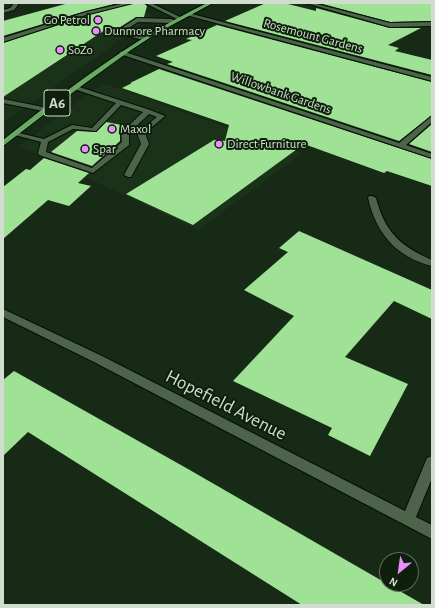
<!DOCTYPE html>
<html>
<head>
<meta charset="utf-8">
<style>
  body { margin:0 }
  #map { position:relative; width:435px; height:608px; overflow:hidden; background:#172a15; font-family:"Alegreya Sans",sans-serif }
  canvas { display:block }
  .frame { position:absolute; inset:0; border:4px solid #d1ddcf; pointer-events:none }
  .north { position:absolute; left:379px; top:552px; width:40px; height:40px; box-sizing:border-box; background:#0e200c; border:1px solid #5c6c5a; border-radius:50%; rotate:209deg; font-size:11px; font-weight:700; line-height:16px; text-align:center; color:#d1ddcf }
  .north::after { content:''; display:block; margin:auto; width:14px; height:18px; background:#eb8dfb; clip-path:polygon(50% 0,100% 100%,50% 72%,0 100%) }
</style>
</head>
<body>
<div id="map">
<canvas width="435" height="608"></canvas>
<div class="frame"></div>
<div class="north">N</div>
</div>
<script>
const ctx = document.querySelector('canvas').getContext('2d');
ctx.lineJoin = 'round';
function fillPath(path, color) {
  ctx.fillStyle = color;
  ctx.fill(path, 'evenodd');
}
function stroke(path, color, width, dash) {
  ctx.strokeStyle = color;
  ctx.lineWidth = width;
  ctx.lineCap = dash ? 'butt' : 'round';
  ctx.setLineDash(dash || []);
  ctx.stroke(path);
}
function write(font, color, halo, rows, align = 'center') {
  ctx.font = font + ' "Alegreya Sans",sans-serif';
  ctx.lineWidth = 4;
  ctx.setLineDash([]);
  ctx.textBaseline = 'middle';
  ctx.strokeStyle = halo;
  ctx.fillStyle = color;
  for (const [text, x, y, turn = 0] of rows) {
    ctx.save();
    ctx.translate(x, y);
    ctx.rotate((+turn || 0) * Math.PI / 180);
    ctx.textAlign = isNaN(turn) ? turn : align;
    if (halo) ctx.strokeText(text, 0, 0);
    ctx.fillText(text, 0, 0);
    ctx.restore();
  }
}
const built = new Path2D(`
  M119,3h7l28,13 -151,107v-87z
  M103,83l198,71 -103,76 -178,-84z`);
const building = new Path2D(`
  M69,3h49l-32,8 -83,25v-15z
  M134,3h10l3,3 -3,11h-8l-19,12 -9,-1 -105,69v-54l86,-28z
  M266,3h18l32,8v-3l74,20h31l-33,17 11,3 -4,3 37,9v15l-207,-54z
  M319,3h113v18l-42,1z
  M217,25l215,57v33l-33,26 -232,-77 6,-2 -17,-6 36,-16 -6,-1z
  M159,69l273,90v27l-45,-15 -3,2 -80,-29 -111,81 -67,-31 88,-54 11,1 4,-16 -107,-37 10,-5h-2z
  M106,122l21,4 -7,6v9l-28,25 -41,-14 26,-21 19,1z
  M432,124v28l-23,-8z
  M44,158l45,15 -11,10 13,3 -22,20 -21,-6 -45,39v-52l23,-18 4,1z
  M299,231l133,59v29l-38,-18 -49,56 63,27 -38,72 -42,-21 4,-7 -99,-47 61,-65 -50,-26 44,-38 -9,-4z
  M14,371l174,98 236,136h-122l-274,-173 -25,24v-76z`);
const lane = new Path2D(`
  M125,3h8l-44,11 -86,28v-4l83,-26z
  M306,3h7l77,20 42,-1v4l-42,1z
  M137,18l35,1 3,2 -3,2 -34,-1 -16,10 24,5v2l-2,1 -30,-7z
  M76,86l74,24 15,6 -20,17 4,11 -18,33h-3l-4,-2 17,-31 -4,-11 20,-16 -8,-3 -20,19v12l-36,28 -54,-18 -1,-2 3,-11 -30,-8 4,-2 29,7 28,-14 20,3 24,-25 -42,-14v-2zM121,105l22,7 -22,21 1,9 -30,26 -46,-16 2,-10 25,-13 23,2z
  M3,99l45,9 3,2 -3,2 -45,-9z`);
const street = new Path2D(`
  M12,3h5l1,2 -4,5 -11,3v-3l7,-2 3,-3z
  M188,13l244,64v4l-246,-66z
  M122,51l277,92 33,-27v6l-26,23 26,9v4l-312,-104 -1,-1z
  M369,196h3l4,2c9,34 24,48 56,62v6c-36,-9 -56,-33 -64,-68z
  M3,309l99,47 303,155 22,-53 5,-2v22l-16,39 16,8v14l-338,-177 -91,-45z`);
const secondary = new Path2D(`
  M145,3h6l31,15 -5,1z`);
const primary = new Path2D(`
  M207,3h6l-56,30 -26,17 -51,37 -77,59v-6c65,-51 129,-101 204,-137z`);
const markers = [
  [98,20,4,"#eb8dfb"],
  [96,31,4,"#eb8dfb"],
  [60,50,4,"#eb8dfb"],
  [112,129,4,"#eb8dfb"],
  [219,144,4,"#eb8dfb"],
  [85,149,4,"#eb8dfb"]
];
const farPoinames = [
  ["Go Petrol",90,20,"right"],
  ["Dunmore Pharmacy",104,31],
  ["SoZo",68,50],
  ["Maxol",120,129],
  ["Direct Furniture",227,144],
  ["Spar",93,149]
];
const farStreetnames = [
  ["Rosemount Gardens",313,36,15],
  ["Willowbank Gardens",281,93,19]
];
const shields = [
  [57,103,26]
];
const shieldNames = [
  ["A6",57,103]
];
const nearStreetnames = [
  ["Hopefield Avenue",226,405,27]
];
fillPath(built, '#1a3318');
fillPath(building, '#9fe296');
stroke(lane, '#021202', 2);
stroke(street, '#021202', 2);
stroke(secondary, '#021202', 2);
stroke(primary, '#021202', 2);
fillPath(lane, '#4d634a');
fillPath(street, '#4d634a');
fillPath(secondary, '#4d634a');
fillPath(primary, '#6aa963');
for (const [x, y, r, color] of markers) {
  const dot = new Path2D();
  dot.arc(x, y, r, 0, 2 * Math.PI);
  ctx.fillStyle = color;
  ctx.fill(dot);
  stroke(dot, '#0e200c', 1.5);
}
write('13px', '#d1ddcf', '#0e200c', farPoinames, 'left');
write('13px', '#d1ddcf', '#0e200c', farStreetnames);
for (const [x, y, w] of shields) {
  const box = new Path2D();
  box.roundRect(x - w / 2, y - 13, w, 26, 3);
  ctx.fillStyle = '#0e200c';
  ctx.fill(box);
  stroke(box, '#d1ddcf', 1);
}
write('bold 15px', '#d1ddcf', null, shieldNames);
write('19px', '#d1ddcf', '#0e200c', nearStreetnames);
</script>
</body>
</html>
